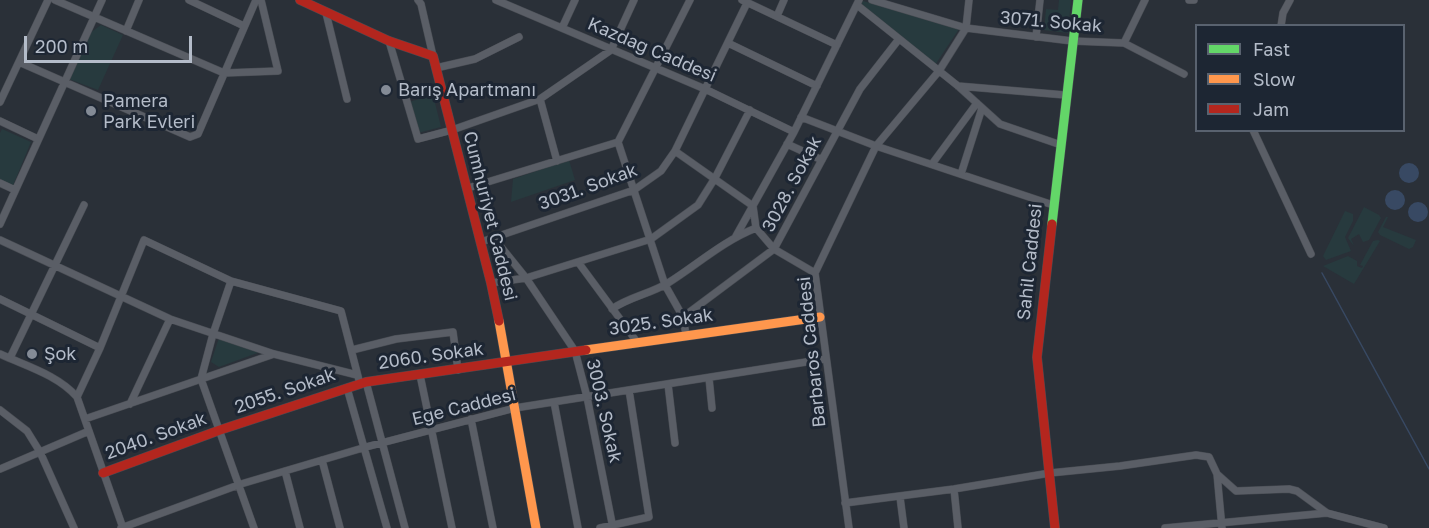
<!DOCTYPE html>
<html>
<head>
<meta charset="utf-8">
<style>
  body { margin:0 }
  #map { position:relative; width:1429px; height:528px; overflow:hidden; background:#2a3038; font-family:"Golos Text",sans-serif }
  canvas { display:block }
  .legend { position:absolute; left:1195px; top:24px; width:210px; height:108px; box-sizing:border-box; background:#1d2633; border:2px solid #59626f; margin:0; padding:8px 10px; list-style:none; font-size:18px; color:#b4bcc9 }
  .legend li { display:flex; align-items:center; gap:12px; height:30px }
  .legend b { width:30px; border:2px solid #59626f }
  .scale { position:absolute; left:24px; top:36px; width:168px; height:27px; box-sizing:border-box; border:3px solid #b4bcc9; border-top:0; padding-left:8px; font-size:18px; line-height:21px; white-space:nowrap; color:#b4bcc9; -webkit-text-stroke:4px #1d2633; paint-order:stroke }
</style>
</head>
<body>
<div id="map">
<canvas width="1429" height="528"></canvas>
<ul class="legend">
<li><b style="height:8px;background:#63d668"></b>Fast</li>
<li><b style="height:8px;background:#ff974d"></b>Slow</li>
<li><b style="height:8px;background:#b3261e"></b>Jam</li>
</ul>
<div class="scale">200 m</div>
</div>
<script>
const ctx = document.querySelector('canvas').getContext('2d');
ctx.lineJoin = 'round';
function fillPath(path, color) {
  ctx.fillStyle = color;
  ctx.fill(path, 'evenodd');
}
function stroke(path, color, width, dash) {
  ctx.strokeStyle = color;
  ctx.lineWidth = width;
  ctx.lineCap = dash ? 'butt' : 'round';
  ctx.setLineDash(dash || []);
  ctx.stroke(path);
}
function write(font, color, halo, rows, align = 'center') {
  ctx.font = font + ' "Golos Text",sans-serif';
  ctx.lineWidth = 6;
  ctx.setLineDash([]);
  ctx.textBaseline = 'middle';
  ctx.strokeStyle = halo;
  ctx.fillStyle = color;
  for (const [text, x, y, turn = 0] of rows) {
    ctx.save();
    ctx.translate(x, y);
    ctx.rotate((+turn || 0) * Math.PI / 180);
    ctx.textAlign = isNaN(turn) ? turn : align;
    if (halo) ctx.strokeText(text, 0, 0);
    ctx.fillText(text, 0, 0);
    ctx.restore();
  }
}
const green = new Path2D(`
  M1059,0h12l-3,33 -24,-3 2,-21 12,1z
  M863,1l96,28 -24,36 -75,-62z
  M101,25l22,10 -25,55 -29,-11 21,-46z
  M433,95l8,32 -23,6 -9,-31z
  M2,129l29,13 -19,46 -12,-6v-49z
  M569,160l6,20 -64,22 2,-23z
  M1364,207l15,8 2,3 -12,22 -6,2 -4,-8 -8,5 3,7 -6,-8z
  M1345,211l8,3v7l-8,16 6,14 -25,9 -3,-4z
  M1386,217h2l-5,10 33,13 -3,7 -4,2 -29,-14 -2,-3z
  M1378,240l2,1 -26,43 -31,-18 25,-10 9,5v5l5,2 1,-2 -3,-1 13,-24z
  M219,338l41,14 -41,15 -8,-5z`);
const water = new Path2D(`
  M1399 173a10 10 0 1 1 20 0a10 10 0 1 1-20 0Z
  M1385 200a10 10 0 1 1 20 0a10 10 0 1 1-20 0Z
  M1408 212a10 10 0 1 1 20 0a10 10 0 1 1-20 0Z`);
const stream = new Path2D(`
  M1322,273l107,196`);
const street = new Path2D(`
  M55,0l169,73 54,-2 -17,-71
  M189,0l55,26
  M418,0l3,4 12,52
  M496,0l209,89 89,43
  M742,0l95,45
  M872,0l94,28 106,13 52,2 60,31
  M1189,0h5
  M857,5l101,81 42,38 61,21
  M326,13l21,86
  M777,16l7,-16
  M1281,26l2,-13 7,-13
  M562,28l13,-28
  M126,31l13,-31
  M1036,37l4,-37
  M389,41l29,98 34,-9 88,-31 71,-49 23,-50
  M728,43l89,43
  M1124,43l21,-43
  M19,62l171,75 8,-3 58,-134
  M436,68l39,-9 44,-22
  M958,86l107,9
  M540,99l17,62
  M0,102l48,-102
  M801,117l75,29 177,59
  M0,121l38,18
  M1253,130l58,124
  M618,142l47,143 18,32 3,18
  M787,144l35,16
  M675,151l78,55 3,22 18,21 41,24
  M932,164l45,-61
  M961,174l21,-66
  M0,183l15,7
  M468,188l150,-46 72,-142
  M0,224l102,-224
  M736,236l58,-104 65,-132
  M493,237l33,41 49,73 12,46 26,131
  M0,240l170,79 104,35 83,21
  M481,242l153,-52 27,-19 14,-20 72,-148
  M578,262l59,80
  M231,281l-18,53 -12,45 53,149
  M491,283l35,-5 125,-39 47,-34 17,-27 35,-68
  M0,299l100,49
  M612,309c17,-12 38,-15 56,-26 30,-19 55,-42 88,-55
  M683,317l91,-68 86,-160 39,-50
  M352,350l44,-11 57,-7 5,38
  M0,354c26,12 58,21 77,43l46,131
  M10,358l74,-153
  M420,375l32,153
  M709,378l3,30
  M366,382l39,146
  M668,384l7,59
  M347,388l40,140
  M77,397l23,-49 44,-108 87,41 110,30 19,73
  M554,402l24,126
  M130,404l40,-85
  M0,410l27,21 13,21 34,76
  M85,419l189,-65
  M471,419l22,109
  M322,460l18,68
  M0,469l89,-38
  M285,471l15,57
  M1217,474l5,54
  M954,489l4,39
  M900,497l4,31
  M845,503l109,-14 96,-16 70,-7 76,-11 13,2 8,17 19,17 53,-2 8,2 30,22 57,15
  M121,528l120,-44 125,-37 149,-39 310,-49
  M600,528l49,-11 -20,-127
  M849,528l-34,-255 61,-127 63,-75 27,-43 3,-28
  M1165,528l162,-15`);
const fast = new Path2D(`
  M1052,224l26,-224`);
const slow = new Path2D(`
  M499,321l37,207
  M586,350l234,-33`);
const jam = new Path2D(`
  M300,0l89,41 44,15 58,227 8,38
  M1052,224l-15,133 18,171
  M103,473l117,-43 146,-48 220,-32`);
const markers = [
  [386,90,6,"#848b96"],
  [91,111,6,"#848b96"],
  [32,354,6,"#848b96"]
];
const streetNames = [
  ["3071. Sokak",1051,22,5],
  ["Kazdağ Caddesi",652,50,23],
  ["3028. Sokak",792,184,-62],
  ["3031. Sokak",588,187,-20],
  ["Cumhuriyet Caddesi",490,216,76],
  ["Sahil Caddesi",1030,262,-84],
  ["3025. Sokak",661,322,-8],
  ["Barbaros Caddesi",812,352,-96],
  ["2060. Sokak",431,356,-8],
  ["2055. Sokak",285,391,-19],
  ["Ege Caddesi",464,407,-14],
  ["3003. Sokak",604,411,77],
  ["2040. Sokak",156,436,-20]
];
const poiNames = [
  ["Barış Apartmanı",398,90],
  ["Pamera",103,101],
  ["Park Evleri",103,122],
  ["Şok",44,354]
];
fillPath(green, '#273a3e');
fillPath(water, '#384963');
stroke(stream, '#384963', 1.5);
stroke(street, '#484c53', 8);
stroke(fast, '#484c53', 10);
stroke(slow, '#484c53', 10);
stroke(jam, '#484c53', 10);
stroke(street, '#5a5e66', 7);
stroke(fast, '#63d668', 9);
stroke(slow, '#ff974d', 9);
stroke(jam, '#b3261e', 9);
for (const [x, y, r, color] of markers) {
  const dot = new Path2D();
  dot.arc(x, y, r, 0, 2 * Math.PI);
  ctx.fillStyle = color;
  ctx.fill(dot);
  stroke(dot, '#1d2633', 2);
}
write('18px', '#b4bcc9', '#1d2633', streetNames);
write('18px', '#b4bcc9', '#1d2633', poiNames, 'left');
</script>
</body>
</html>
